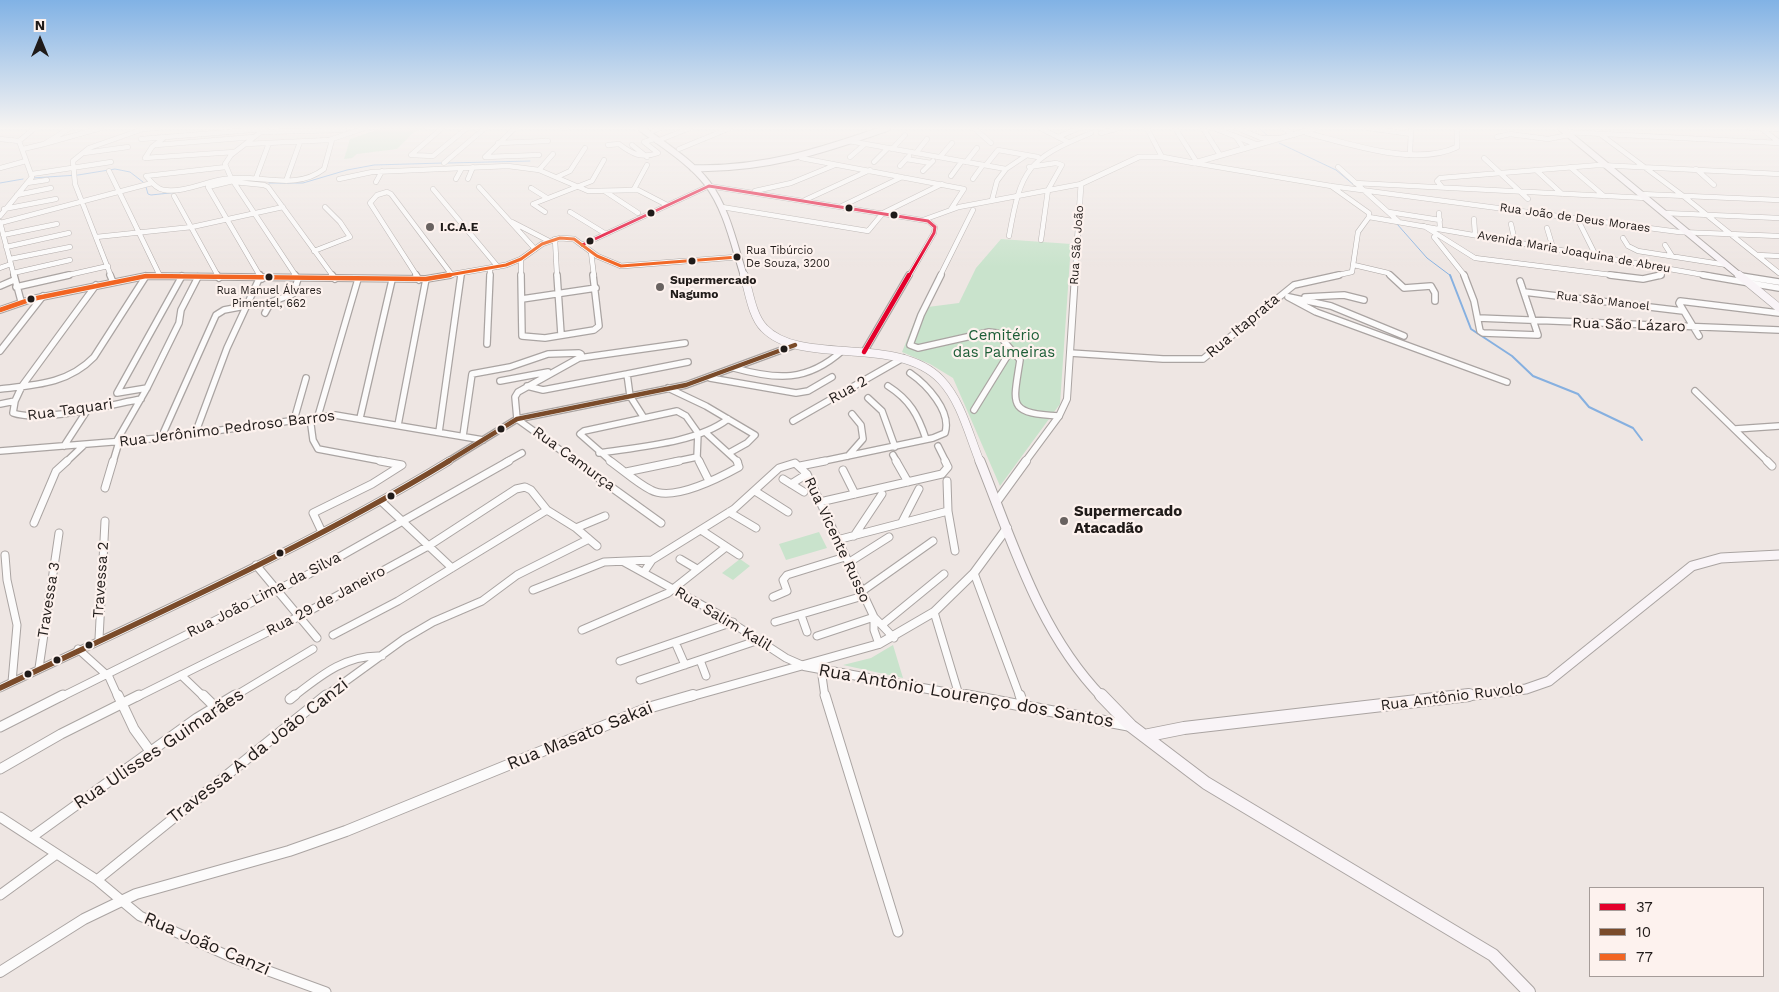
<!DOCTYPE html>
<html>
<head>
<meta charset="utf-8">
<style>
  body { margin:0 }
  #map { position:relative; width:1779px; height:992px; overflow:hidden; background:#eee6e3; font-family:"Work Sans",sans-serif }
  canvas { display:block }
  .legend { position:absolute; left:1589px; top:887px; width:175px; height:90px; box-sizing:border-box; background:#fdf2ee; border:1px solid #a59c99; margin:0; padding:6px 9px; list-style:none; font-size:15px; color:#201b19 }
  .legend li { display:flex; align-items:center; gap:10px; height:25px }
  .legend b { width:25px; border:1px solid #a59c99 }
  .north { position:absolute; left:15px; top:15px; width:50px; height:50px; -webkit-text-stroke:4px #fdf2ee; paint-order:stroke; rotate:0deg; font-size:14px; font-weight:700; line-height:20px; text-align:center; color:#201b19 }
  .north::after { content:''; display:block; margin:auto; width:18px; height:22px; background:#201b19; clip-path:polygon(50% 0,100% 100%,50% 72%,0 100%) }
</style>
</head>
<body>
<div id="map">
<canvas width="1779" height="992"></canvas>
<ul class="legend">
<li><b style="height:6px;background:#e4002b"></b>37</li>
<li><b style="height:6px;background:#7a4b2a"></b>10</li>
<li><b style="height:6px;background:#f26522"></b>77</li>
</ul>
<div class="north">N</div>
</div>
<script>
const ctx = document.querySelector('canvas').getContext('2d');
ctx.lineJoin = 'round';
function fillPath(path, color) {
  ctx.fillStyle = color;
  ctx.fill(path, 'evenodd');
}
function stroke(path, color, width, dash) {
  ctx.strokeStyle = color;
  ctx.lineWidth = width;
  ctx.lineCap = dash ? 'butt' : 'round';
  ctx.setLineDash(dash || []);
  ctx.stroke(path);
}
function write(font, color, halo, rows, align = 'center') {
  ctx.font = font + ' "Work Sans",sans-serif';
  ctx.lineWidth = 4.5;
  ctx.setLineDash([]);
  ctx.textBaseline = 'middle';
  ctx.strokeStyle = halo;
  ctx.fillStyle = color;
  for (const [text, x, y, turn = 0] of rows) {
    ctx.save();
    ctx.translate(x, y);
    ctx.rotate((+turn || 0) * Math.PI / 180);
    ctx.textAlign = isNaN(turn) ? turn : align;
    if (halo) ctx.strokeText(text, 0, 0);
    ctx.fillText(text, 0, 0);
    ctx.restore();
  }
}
const green = new Path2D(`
  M382,128h44l-12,4 -17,17 -40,5 -5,4 -8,1 6,-20z
  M1001,239l70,5 -11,160 -60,82 -47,-108 -23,-14 -28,-12 18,-44 39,-5 17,-35z
  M819,532l8,16 -41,12 -7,-16z
  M740,559l10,7 -17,14 -11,-7z
  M893,645l10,33 -60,-13 28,-7z`);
const streamFar1 = new Path2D(`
  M1259,128l9,8
  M1279,143l57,27 18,15
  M448,163l82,-2
  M32,178l46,-3 37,-6 15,3 13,10
  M242,180l17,2
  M0,183l23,-4
  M269,183h34l44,-13 27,-5 69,-2
  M146,187l2,7 3,1 28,-3
  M1397,224l30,34 24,18`);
const stream = new Path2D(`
  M1450,275l21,54 41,27 21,20 45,18 11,13 44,21 9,12`);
const minorFar3 = new Path2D(`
  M266,128l-35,27 -6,9 6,14 65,98
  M442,128l-31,27 22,1 34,-28
  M515,128l-30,29 54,-2
  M563,128h3
  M974,128l17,15
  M1040,128l28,14
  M1147,128l15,29
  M1175,128l21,33
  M1203,128l17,27
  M1237,128l24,10h17
  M1252,128l3,1
  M1283,128l11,7
  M1367,128l44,6
  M1750,128l29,1
  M144,129l13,-1
  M1762,129l17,13
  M653,131l8,-3
  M260,132l84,-2
  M1566,132l213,11
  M1101,133l18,-5
  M1600,134l82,61 97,78
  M165,137l-13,10 -7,11 89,-6
  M1058,137l21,-9
  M1236,137l8,12
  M1497,137l13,-3 38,5 21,-4
  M0,139l19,2
  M141,139l123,-10
  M19,141l16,-13
  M657,141l33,-13
  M849,141l157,28 -9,12 -5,19
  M498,143l50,-2
  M44,144l57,-16
  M246,144l83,-4 36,-12
  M156,145l97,-8
  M608,145l11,-1c13,10 23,15 39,9l-14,-11 10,-3
  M632,145l15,12
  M23,149l21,-5 26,-16
  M679,149l51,-21
  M892,149l13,-14
  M84,153l44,-6
  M916,153l11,-14
  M1410,155l1,-27
  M850,157l15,-13
  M940,157l12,-14
  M801,158l163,31 -13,20
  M1484,158l44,41
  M906,159l25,4
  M874,162l14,-14
  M966,162l11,-14
  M444,163l41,-35
  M1194,163l137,23 348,46 100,4
  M986,165l12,-15 40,7
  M900,166l9,-10
  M226,167l-80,9c5,5 10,13 18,14 19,3 41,-8 60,-11 34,-6 70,13 100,-10l8,-29
  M1029,167l27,-4 6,2 -14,25 -7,50
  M1338,167l60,54
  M1570,167l34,29
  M0,168l26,-7
  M1006,169l21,-14
  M1696,169l18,16
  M539,170l14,-16
  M1536,170l26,24
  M109,171l51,105
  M923,171l10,-10
  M32,174l79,-12
  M951,176l11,-15
  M557,177l13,-6 15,-23
  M256,178l13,-35
  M339,179l33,-7 136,-6 31,4 49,21 50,-1 29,15
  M456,179l6,-11
  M468,179l5,-12
  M973,179l10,-14
  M233,181l-25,6 52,89
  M286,181l14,-39
  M234,182l30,3
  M376,182l6,-11
  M27,183l20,-3
  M1355,183l291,15
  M264,185l4,2 65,89
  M1331,186l38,27v4
  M479,187l56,62
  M1442,187l-5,-6 3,-3 159,-13 180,9
  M531,188l16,10
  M433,189l65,78
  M634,189l13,-24
  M755,191l36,-8 44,-18
  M606,192l32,21
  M1641,194l138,6
  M17,195l34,-7
  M174,196l44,80
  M805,200l65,-30
  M722,207l146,24 15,-18 59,-29
  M840,207l62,-30
  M4,209l52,-10
  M545,212l-12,-8 59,-23 12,-21
  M570,212l36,22
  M1389,212l51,8
  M1439,213l1,16
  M1664,213l115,5
  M0,216l32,-39 -13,-36
  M1369,217l341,59
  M1577,218l19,38
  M1474,219l1,16
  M923,220l36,-13 122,-23
  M0,222l14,54
  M512,222l37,19
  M0,223l152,-40
  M1511,224l4,18
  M1424,226l51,32 145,18
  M1547,228l6,20
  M3,235l54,-11
  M1009,236c12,-67 18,-77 82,-103
  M96,237l96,-10 91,-20
  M1434,237l31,39
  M1623,238l5,8 10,5 89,14
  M555,239l2,37
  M582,245l127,-59 219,35 7,6 -1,6 -25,43
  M1665,245l7,11
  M6,247l63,-14
  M314,251l36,-14 -10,-15 -15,-15
  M591,252l3,24
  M1757,255l22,1
  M10,259l60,-12
  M521,259v17
  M1354,265l34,8 3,3
  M0,268l11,-4
  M13,273l57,-13
  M64,276l44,-10
  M111,276l-36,-92 -2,-23 16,-13 57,-20
  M417,276l-47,-73 7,-8 10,-3 4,2 61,81
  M461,276v-2
  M490,276v-7
  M940,276l33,-66
  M1334,276l18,-4 6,-40 11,-15
  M1660,276l6,-8`);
const minorFar2 = new Path2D(`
  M14,275l7,26
  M110,275l3,7
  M217,275l2,3
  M260,275l2,4
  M332,275l3,4
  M416,275l3,5
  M521,275l1,61 23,2 49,-8 5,-4 -6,-51
  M557,275l4,59
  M941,275l-20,40 -11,30 8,3 71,-16 8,1 23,27c-7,46 -13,53 39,56
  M1390,275l14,13 27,-2 4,7v8
  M1464,275l10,26 6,30 3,2 55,2 -18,-54
  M1610,275l33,4 18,-4
  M1703,275l76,13
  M1741,276l38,6
  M96,285l-74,101 -7,15 -2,12c29,10 96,-8 128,-14
  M0,286l14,-6
  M16,287l53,-12
  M1524,292l159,19
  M1288,297l28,15 191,70
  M1289,297l42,9 73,30
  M1305,297l39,-2 20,5
  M522,299l74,-11
  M265,313l6,-11 22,-8 5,-15 -3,-4
  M1478,318l301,12
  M1699,336l-20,-33 1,-2 99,12
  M487,344l3,-69
  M0,351l43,-55
  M864,352l45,-77
  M1070,353l93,6h40l91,-74 45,-10
  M579,358l106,-15
  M734,368c43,12 73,14 108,-17
  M627,374l61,-12
  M710,378l86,15 12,-2 24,-14
  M500,381l48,-9
  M527,386l16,4 84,-16 3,22 14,22
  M888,386c22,14 30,29 38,53
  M147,388l-30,5 65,-117
  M668,388l38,18 49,29 -8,8 -18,10
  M0,389c35,-4 68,-5 94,-32l52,-81
  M1695,391l73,71
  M868,398l14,13 13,36
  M0,404l15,-3
  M974,410l37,-60
  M318,416l40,-137
  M310,418l3,22 5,9 69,13
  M360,418l32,-138
  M294,420l12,-42
  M793,421l110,-63
  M398,425l28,-146
  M1735,429l44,-3
  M439,432l22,-157
  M705,432l33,30
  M698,433l-1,24 3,5
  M195,434l32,-86 32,-69
  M463,436l9,-62 38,-7 38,-13 31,-1 2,1 -2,4 -61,34 -3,5 2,22 60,43
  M161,438l55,-123 8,-5 21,-4
  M116,442l31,-54 32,-65 2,-13 17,-33
  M64,446l24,-37
  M938,446l8,16
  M0,451l161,-13 174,-23 148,25
  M599,453c38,-6 98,-10 129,-34
  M893,455l4,7
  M848,456l15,-17 -2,-14 -9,-11
  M66,462l18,-17
  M113,462l6,-20
  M447,462l70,-43 169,-34 109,-40
  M506,462l16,-9
  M612,462l-32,-28 4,-3 93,-20 9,5 12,17
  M673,462l24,-5
  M819,462l114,-24 12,-5c7,-22 -19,-49 -35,-60`);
const minorFar1 = new Path2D(`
  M575,461l86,62
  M610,461c13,9 27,22 41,29 22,12 68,-12 88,-23l-2,-6
  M699,461l10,20
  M896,461l12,21
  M1767,461l5,5
  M800,466l25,-5
  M843,470l12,24
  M626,472l53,-11
  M783,479l21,13
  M947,481l1,30 7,40
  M791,484l16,-10
  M105,488l8,-27
  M755,491l33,21
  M381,501l71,67
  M820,502l122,-28 6,-7 -3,-6
  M729,512l27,16
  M902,522l17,-33
  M34,523l22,-52 11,-10
  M576,528l29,-12
  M321,530l-8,-17 59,-29 30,-19 -22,-4
  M701,530l38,25
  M854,536l28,-42
  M837,540l111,-29
  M5,555l2,25 10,45 -5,57
  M680,559l17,10
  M624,562l96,53 66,43 16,7
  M848,563l41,-26
  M256,565l61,73
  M644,572l8,-12 82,-51 45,-41 16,-5 12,11 67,143 20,21
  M974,573l46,124
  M533,590l71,-28 48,-2
  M861,592l72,-51
  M773,597l14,-6 -4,-11 4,-5 58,-18
  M934,612l25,83
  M801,615l6,17
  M874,617v13l5,14
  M775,622l88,-26
  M883,624l61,-50
  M582,630l86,-37 58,-46
  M333,635l65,-34 149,-91
  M817,636l57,-19
  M99,639l6,-118
  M675,642l10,23
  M78,649l31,28 9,20
  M700,660l6,16
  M620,661l113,-39
  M39,668l20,-135
  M821,669l4,28
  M181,675l23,22
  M640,680l119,-40
  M0,688c151,-72 306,-140 449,-227
  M61,697l248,-123 200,-113
  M137,697l163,-81 130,-71 86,-56 9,-2 6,3 16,20 29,18 21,18
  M233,697l80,-48
  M293,697c27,-21 53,-43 89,-41
  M324,697l80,-58 29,-17 49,-21 35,-26 72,-36`);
const minor = new Path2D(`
  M118,695l16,34 16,22
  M203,695l12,12
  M825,695l73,237
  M1020,695l4,12
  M290,699l5,-4
  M0,727l63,-32
  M0,769l61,-35 78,-39
  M0,817l97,63 43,36 93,42 93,34
  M32,837l165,-119 38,-23
  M97,880l229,-185
  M0,895l55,-40`);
const tertiaryFar3 = new Path2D(`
  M1214,128l44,17
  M1307,133c43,11 109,34 150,14v-19
  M146,276h7
  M443,276l63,-11 15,-6 21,-15 18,-6 14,1 23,17 24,10 117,-9
  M1075,276l6,-92 58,-27h23l32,6 122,-35`);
const tertiaryFar2 = new Path2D(`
  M0,310l32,-11 114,-23 280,3 24,-4
  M1025,462l34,-46 8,-17 8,-124`);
const tertiaryFar1 = new Path2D(`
  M997,501l29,-40
  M804,666l167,31
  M689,697l190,-53 55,-32 40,-39 33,-45`);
const tertiary = new Path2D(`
  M965,695l166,31
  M0,972l84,-53 52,-25 153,-43 57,-20 302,-123 45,-13`);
const secondaryFar3 = new Path2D(`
  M641,128c22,17 49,33 66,55 20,26 27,62 37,93
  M1561,128l179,148
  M693,168c71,2 128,-17 194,-40`);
const secondaryFar2 = new Path2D(`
  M744,275c5,16 8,41 20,53 37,39 133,6 177,52 20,21 28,55 39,82
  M1739,275l40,33`);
const secondaryFar1 = new Path2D(`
  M980,461c33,82 59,171 122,236
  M1458,697l68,-8 23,-8 143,-115 29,-8 58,-3`);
const secondary = new Path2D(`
  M1101,695l30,31 75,57 287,172 36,37
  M1144,736l40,-8 285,-33`);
const bus1Far1 = new Path2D(`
  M582,245l127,-59 219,35 7,6 -1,6 -25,43`);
const bus1 = new Path2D(`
  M864,352l45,-77`);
const bus2Far1 = new Path2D(`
  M447,462l70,-43 169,-34 109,-40`);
const bus2 = new Path2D(`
  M0,688c151,-72 306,-140 449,-227`);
const bus3Far1 = new Path2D(`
  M146,276h7
  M443,276l63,-11 15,-6 21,-15 18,-6 14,1 23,17 24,10 117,-9`);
const bus3 = new Path2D(`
  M0,310l32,-11 114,-23 280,3 24,-4`);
const markers = [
  [849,208,4.5,"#201b19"],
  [651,213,4.5,"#201b19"],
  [894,215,4.5,"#201b19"],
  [430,227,5,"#686260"],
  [590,241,4.5,"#201b19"],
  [737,257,4.5,"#201b19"],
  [692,261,4.5,"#201b19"],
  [269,277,4.5,"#201b19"],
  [660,287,5,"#686260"],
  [31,299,4.5,"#201b19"],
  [784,349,4.5,"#201b19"],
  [501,429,4.5,"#201b19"],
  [391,496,4.5,"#201b19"],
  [1064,521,5,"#686260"],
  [280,553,4.5,"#201b19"],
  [89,645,4.5,"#201b19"],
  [57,660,4.5,"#201b19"],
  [28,674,4.5,"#201b19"]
];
const farBusnames = [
  ["Rua Tibúrcio",746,251],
  ["De Souza, 3200",746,264],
  ["Rua Manuel Álvares",269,291,"center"],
  ["Pimentel, 662",269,304,"center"]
];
const farStreetnames = [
  ["Rua João de Deus Moraes",1575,218,8],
  ["Rua São João",1077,245,-86],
  ["Avenida Maria Joaquina de Abreu",1574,252,10],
  ["Rua São Manoel",1603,301,7]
];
const farPoinames = [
  ["I.C.A.E",440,227],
  ["Supermercado",670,280],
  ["Nagumo",670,294]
];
const streetNames = [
  ["Rua São Lázaro",1629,325,2],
  ["Rua Itaprata",1243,326,-40],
  ["Rua 2",848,390,-29],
  ["Rua Taquari",70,410,-8],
  ["Rua Jerônimo Pedroso Barros",227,429,-7],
  ["Rua Camurça",574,459,36],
  ["Rua Vicente Russo",837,540,65],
  ["Travessa 2",101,580,-86],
  ["Rua João Lima da Silva",264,595,-27],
  ["Travessa 3",49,600,-81],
  ["Rua 29 de Janeiro",326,601,-28],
  ["Rua Salim Kalil",723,619,31],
  ["Rua Antônio Ruvolo",1452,697,-7]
];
const parkNames = [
  ["Cemitério",1004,336],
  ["das Palmeiras",1004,353]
];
const poiNames = [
  ["Supermercado",1074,512],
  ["Atacadão",1074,529]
];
const nearStreetnames = [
  ["Rua Antônio Lourenço dos Santos",966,696,10],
  ["Rua Masato Sakai",580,736,-22],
  ["Rua Ulisses Guimarães",159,749,-34],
  ["Travessa A da João Canzi",258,751,-38],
  ["Rua João Canzi",207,944,23]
];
fillPath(green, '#c9e3cc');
stroke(streamFar1, '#86b0e0', 1);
stroke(stream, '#86b0e0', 2);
stroke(minorFar3, '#aaa4a2', 5.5);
stroke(minorFar2, '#aaa4a2', 8);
stroke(minorFar1, '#aaa4a2', 9);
stroke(minor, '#aaa4a2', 11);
stroke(tertiaryFar3, '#aaa4a2', 6);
stroke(tertiaryFar2, '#aaa4a2', 8);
stroke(tertiaryFar1, '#aaa4a2', 10);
stroke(tertiary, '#aaa4a2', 12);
stroke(secondaryFar3, '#aaa4a2', 8);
stroke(secondaryFar2, '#aaa4a2', 9);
stroke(secondaryFar1, '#aaa4a2', 11);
stroke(secondary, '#aaa4a2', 14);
stroke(minorFar3, '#fcfbfb', 4.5);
stroke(minorFar2, '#fcfbfb', 5.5);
stroke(minorFar1, '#fcfbfb', 7);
stroke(minor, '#fcfbfb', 9);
stroke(tertiaryFar3, '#fcfbfb', 5);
stroke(tertiaryFar2, '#fcfbfb', 6);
stroke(tertiaryFar1, '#fcfbfb', 8);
stroke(tertiary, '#fcfbfb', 10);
stroke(secondaryFar3, '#f9f4f7', 6);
stroke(secondaryFar2, '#f9f4f7', 8);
stroke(secondaryFar1, '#f9f4f7', 9);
stroke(secondary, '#f9f4f7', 12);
stroke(bus1Far1, '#e4002b', 3);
stroke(bus1, '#e4002b', 4.5);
stroke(bus2Far1, '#7a4b2a', 4.5);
stroke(bus2, '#7a4b2a', 5.5);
stroke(bus3Far1, '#f26522', 3);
stroke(bus3, '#f26522', 4.5);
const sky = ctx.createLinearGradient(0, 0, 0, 267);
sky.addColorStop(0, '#81b2e5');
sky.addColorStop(0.48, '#f7f4f2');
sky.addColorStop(1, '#f7f4f200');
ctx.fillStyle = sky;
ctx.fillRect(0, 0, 1779, 267);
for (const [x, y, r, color] of markers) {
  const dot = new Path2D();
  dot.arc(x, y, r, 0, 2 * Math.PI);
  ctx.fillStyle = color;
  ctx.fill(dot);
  stroke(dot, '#fdf2ee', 2);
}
write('11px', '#201b19', '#fdf2ee', farBusnames, 'left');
write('12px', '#201b19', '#fdf2ee', farStreetnames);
write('bold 12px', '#201b19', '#fdf2ee', farPoinames, 'left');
write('15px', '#201b19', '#fdf2ee', streetNames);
write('15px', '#1d5e37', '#fdf2ee', parkNames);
write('bold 15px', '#201b19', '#fdf2ee', poiNames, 'left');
write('18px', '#201b19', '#fdf2ee', nearStreetnames);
</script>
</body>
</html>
